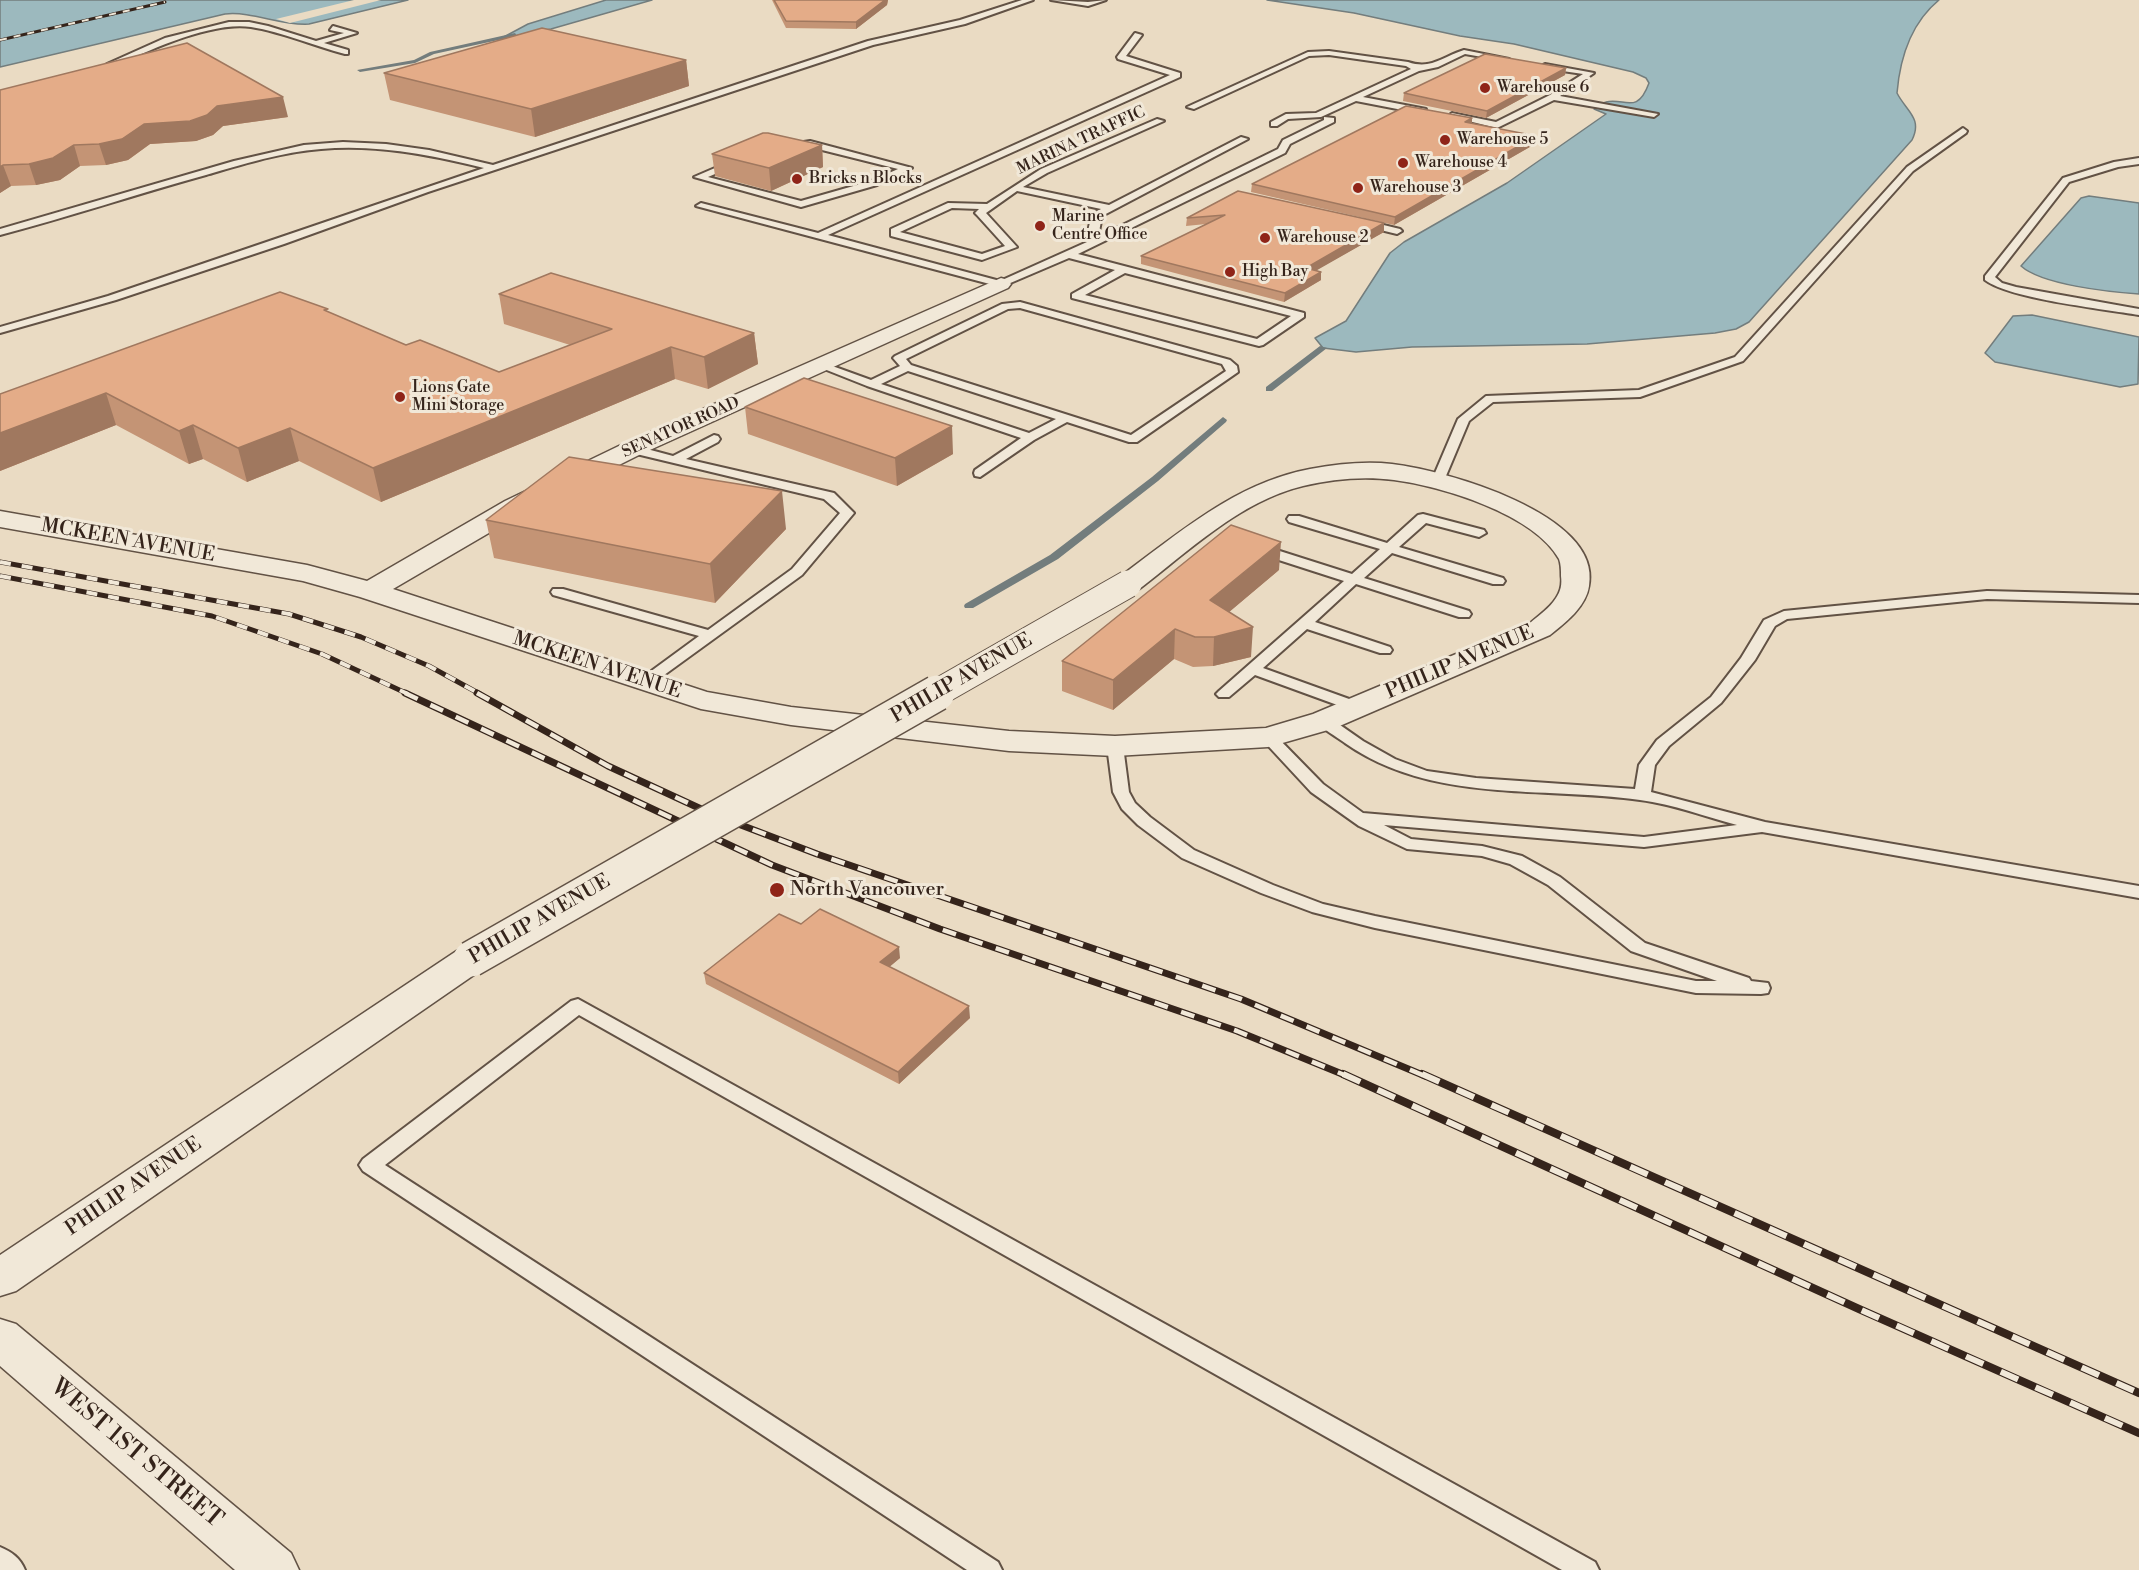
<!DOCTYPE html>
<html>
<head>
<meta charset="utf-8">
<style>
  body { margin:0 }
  canvas { display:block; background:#eadbc3 }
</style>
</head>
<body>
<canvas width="2139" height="1570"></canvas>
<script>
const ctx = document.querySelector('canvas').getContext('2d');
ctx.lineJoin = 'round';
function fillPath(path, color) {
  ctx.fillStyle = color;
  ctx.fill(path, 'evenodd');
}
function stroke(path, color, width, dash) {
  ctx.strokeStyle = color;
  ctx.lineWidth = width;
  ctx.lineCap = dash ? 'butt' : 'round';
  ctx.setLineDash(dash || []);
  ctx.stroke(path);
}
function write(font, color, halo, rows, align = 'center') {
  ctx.font = font + ' "Libre Bodoni",serif';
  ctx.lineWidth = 6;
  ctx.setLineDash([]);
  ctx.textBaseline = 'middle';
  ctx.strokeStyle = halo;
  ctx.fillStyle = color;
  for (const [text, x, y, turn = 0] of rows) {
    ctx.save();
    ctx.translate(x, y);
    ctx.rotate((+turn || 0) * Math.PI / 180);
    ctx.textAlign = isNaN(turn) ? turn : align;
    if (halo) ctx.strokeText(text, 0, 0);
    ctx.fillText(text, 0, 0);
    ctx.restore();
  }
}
const water = new Path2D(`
  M0,0h408l-99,24c-28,2 -56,-13 -84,-10l-225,53z
  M606,0h46l-101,29 -51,10 28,-15z
  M1267,0h672c-28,23 -39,58 -42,93 9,18 26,25 15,47l-163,182 -13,7 -21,4 -128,11 -175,3 -56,5 -33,-4 -8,-10 31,-17 44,-68 14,-11 103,-59 99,-69 -12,-5c3,-2 8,-6 12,-7 18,-5 31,14 43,-19l-3,-5 -13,-6 -119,-28 -54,-8 -106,-23z
  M2089,196l50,7v91c-29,-2 -97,-9 -118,-28l60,-68z
  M2032,315l107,22 -1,47 -18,3 -125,-25 -10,-9 28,-37z`);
const pier = new Path2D(`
  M354,0h27l-91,23 -14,-4z`);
const stream = new Path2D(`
  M515,33l2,3 -83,18 -19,9 -55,9 -3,-2 57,-10 16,-8z
  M1320,346l7,2 -55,43h-6v-4z
  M1223,417l4,3 -1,2 -68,59 -100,78 -85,49h-8l-1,-2 1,-2 85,-49 102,-78z`);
const service = new Path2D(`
  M1022,0h11l-68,24 -92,21 -445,147 -144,52 -168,56 -116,33v-6l108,-31 376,-128c-53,-13 -108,-24 -163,-19 -39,3 -77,15 -115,26 -69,19 -137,42 -206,60v-6l234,-68 70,-16 39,-3 43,2 43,6 64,15 375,-124 92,-21z
  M1051,0l37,2 18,-2 -18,6z
  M229,22h20l19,4 48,15 28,-8 -14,-3 3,-4 24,7 -33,10 24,7v4h-3c-31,-8 -62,-22 -94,-27 -39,-6 -101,23 -137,39l-7,-2 58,-26z
  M1135,33l7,2 -16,21 54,17v4l-352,158 172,46 87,-39c2,-12 1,-27 14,-33l-84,-18 -31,22 31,34 -35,13 -91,-24v-7l57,-26 39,1 54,-35 116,-50 7,2 -117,52 -24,14 86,18 132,-68 7,2 -146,77 -4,21 180,-88 5,-9 41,-20v-3l10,1v4l-44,22 -5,9 -207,101 226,59v4l-41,28 -4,1 -187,-48v-4l43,-24 -46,-12 -68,29 -305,-81 5,-3 117,30 352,-158 -52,-16 -1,-2zM952,208l27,1 -4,4 2,2 28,31 -23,8 -82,-22zM1125,273l166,43 -34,23 -172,-44z
  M1464,50l45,9 -4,2 -40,-7 -27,13 -19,4 -56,26 63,12v4l-3,1 -67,-13 -35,16 -33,2 -11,7h-6v-4l15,-8 30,-1 95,-44 -5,-3 -77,-11 -20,1 -115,53 -7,-2 121,-55 21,-1 79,11c23,8 34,-5 56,-12z
  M1545,64l49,9 -34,23 98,18 -4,3 -100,-17 -57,28 -49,-12 4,-3 44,9 54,-27 33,-21 -41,-6 -1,-2z
  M1963,128l4,3 -1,2 -53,38 -170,190 -103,36 -147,5 -24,19 -26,62h-10l-1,-3 26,-61 28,-23 153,-6 96,-33 172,-190z
  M810,141l102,27 -35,17 -76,22 -107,-30 65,-28zM810,147l88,22 -27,12 -70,20 -93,-24 56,-24z
  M2139,158v6l-21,3 -49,15 -74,95 7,6 14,4 123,22v6c-35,-6 -129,-16 -154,-35v-4l78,-98 51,-16z
  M1363,220l37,9 2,2 -5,3 -37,-9v-4z
  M1020,302l210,58 7,6 1,6 -101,70h-8l-62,-20 -33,18 -54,37 -5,-1 -1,-3 1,-3 46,-32 -154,-52 -53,-21 6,-3 4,1 47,17 29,-14 -7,-8 2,-2 107,-52zM1020,308l202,56 4,7 -95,64 -220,-70 -5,-6 102,-50zM908,371l148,48 -27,14 -148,-49z
  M714,435l4,1 2,3 -2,3 -32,17 148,34 20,20 -52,62 -153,111h-10l-3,-3 3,-3 60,-44 -146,-41 -2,-3 2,-3h10l145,41 84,-61 48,-56 -16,-14 -196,-47 -2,-3 6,-4 41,11z
  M1423,514l61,16 2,3 -7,4 -53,-14 -27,24 104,31 2,3 -2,3h-10l-101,-31 -28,25 105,33 2,3 -2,3h-10l-103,-33 -41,38 75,25 2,3 -2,3h-10l-73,-24 -44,39 100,36 2,3 -2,3h-12l-96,-35 -26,22h-10l-3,-3 3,-3 125,-110 -90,-29 -2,-3 2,-3h10l88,28 28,-25 -91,-27 -2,-3 2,-3h10l88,27 31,-28z
  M1987,591l152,4v8l-152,-4 -200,20 -12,7 -20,34 -34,43 -52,43 -14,19 -4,27 114,30 374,64v12l-377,-66 -118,15 -260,-22 27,14 71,7 40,10 38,21 85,66 104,35 2,3 17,2 2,5 -2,5 -7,1 -65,-1 -321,-65 -63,-16 -51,-19 -79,-35 -44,-33 -16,-16 -9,-17 -6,-46 8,-5 8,5 6,46 6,11 15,14 44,33 79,35 50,19 52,12 321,65h21l-86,-30 -83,-66 -38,-21 -28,-8 -75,-7 -48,-23 -48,-34 -51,-55 2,-3h12l49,50 40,29 281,24 93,-12c-31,-8 -64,-21 -97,-25 -99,-14 -208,4 -295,-57 -9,-7 -22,-13 -29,-22l8,-5 6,2 33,23 32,18 32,12 49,7 159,11 4,-24 18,-25 54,-43 30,-39 23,-38 20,-9z
  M578,999l1017,563 4,8h-37l-983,-555 -194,150 613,397 4,8h-35l-604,-399 -4,-6 4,-6 208,-158z
  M0,1547c12,5 20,11 25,23h-25z`);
const minor = new Path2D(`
  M1001,278l7,2 3,4 -3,4 -367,166 -118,59 -130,76 314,103 84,15 218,24 106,5 151,-8 47,-14 217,-91c9,-8 20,-15 26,-25 5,-7 6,-14 5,-22 0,-6 0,-12 -2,-17 -25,-45 -118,-73 -165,-79 -30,-4 -62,-1 -91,6 -63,15 -115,66 -165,104l-10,2 -10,-2 -4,-6 4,-6c60,-44 117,-95 192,-109 27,-5 55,-8 82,-5 52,6 211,50 197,122 -3,21 -24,37 -39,49l-215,93 -56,16 -11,3 -153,9 -106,-5 -218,-26 -90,-16 -341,-112 -57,-16 -303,-54v-16l307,54 60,16 138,-80 118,-57z
  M471,947l13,3 6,9 -6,9 -468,323 -16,5v-41l458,-305z`);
const tertiary = new Path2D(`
  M0,1319l16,5 275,229 8,17h-64l-235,-204z`);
const railFar3 = new Path2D(`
  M0,40l165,-38`);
const railFar2 = new Path2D(`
  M0,562l289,52 72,23 68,29 51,28
  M0,576l212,40 110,38 86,40`);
const railFar1 = new Path2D(`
  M405,693l367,172 168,64 297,102 110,45
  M477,693l131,73 104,48 105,40 424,145 184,77`);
const rail = new Path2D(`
  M1343,1074l516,235 280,124
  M1422,1074l717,319`);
const minorBridgeFar1 = new Path2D(`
  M935,694l193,-110`);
const minorBridge = new Path2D(`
  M471,959l466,-266`);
const wall = new Path2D(`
  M772,0h116l-1,5 -31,24 -70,-1z
  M686,60l3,26 -154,51 -145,-37 -6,-27z
  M1566,68l-1,7 -79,43 -83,-17 1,-8z
  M0,90l288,27 -65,9 -10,9 -17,6 -46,3 -22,16 -22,5 -26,1 -20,14 -24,5 -25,1 -11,7z
  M1472,124l64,12 -1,8 -141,81 -143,-33 1,-8z
  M822,145l1,22 -52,24 -56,-15 -3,-22z
  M1238,191l146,41 -68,38 5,2v8l-37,22 -143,-38v-8l65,-32 -20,2 1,-8z
  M499,294l255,39 4,31 -50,25 -33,-10 -294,123 -82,-41 -52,21 -44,-23 -14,5 -73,-39 -116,46v-77l329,-82 77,33 93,27 71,-27 -66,-21z
  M745,407l208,47 -56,32 -149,-52z
  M486,520l300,9 -71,74 -221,-45z
  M1279,570l-50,42 22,45 -38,9 -20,1 -19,-8 -61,51 -51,-19v-30z
  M801,924l99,34 -11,9 81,51 -71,66 -193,-100 -2,-11z`);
const shadedWall = new Path2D(`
  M885,0h3l-1,5 -31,24v-7z
  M686,60l3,26 -154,51 -4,-28z
  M1566,68l-1,7 -79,43 1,-7z
  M283,97l5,20 -65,9 -10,9 -17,6 -46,3 -22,16 -22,5 -7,-21 45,-20 73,-18z
  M1472,118v7l-7,-3z
  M1536,136l-1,8 -141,81 1,-8z
  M74,145l6,21 -20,14 -24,5 -7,-21z
  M822,145l1,22 -52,24 -2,-23z
  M3,165l8,21 -11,7v-26z
  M1384,223v9l-79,45 1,-9z
  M1321,272v8l-37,22 1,-9z
  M754,333l4,31 -50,25 -4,-32z
  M671,347l4,32 -294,123 -8,-34z
  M106,393l10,32 -116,46v-38z
  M193,425l10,34 -14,5 -10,-33z
  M952,426l1,28 -56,32 -2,-28z
  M290,428l9,33 -52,21 -9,-34z
  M782,491l4,38 -71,74 -5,-39z
  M1281,542l-2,28 -70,59 1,-29z
  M1253,627l-2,30 -38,9 1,-29z
  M1175,629l-1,30 -61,51v-30z
  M899,947l1,11 -19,16 -1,-12z
  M969,1006l1,12 -71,66 -1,-12z`);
const building = new Path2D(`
  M774,0h111l-29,22 -70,-1z
  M542,28l144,32 -155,49 -147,-36z
  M187,43l96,54 -66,9 -10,9 -17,6 -46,3 -22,15 -23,5 -25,1 -21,13 -24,6 -26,1 -3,2v-77z
  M1485,54l81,14 -79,43 -83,-18z
  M1406,106l66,12 -7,4 71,14 -141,81 -143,-33z
  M763,133h5l54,12 -53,23 -57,-14z
  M1238,191l146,32 -78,45 15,4 -36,21 -144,-37 84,-41 -38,3z
  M551,273l203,60 -50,24 -33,-10 -298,121 -83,-40 -52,20 -45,-23 -14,6 -73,-38 -106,40v-39l280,-102 48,17 -4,1 82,35 14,-5 79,32 113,-43 -113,-35z
  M804,378l148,48 -57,32 -150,-51z
  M569,457l213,34 -72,73 -224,-44z
  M1231,525l50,17 -71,58 43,27 -39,10h-19l-20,-8 -62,51 -51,-19z
  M820,909l79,38 -19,15 89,44 -71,66 -194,-99 75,-59 22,10z`);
const markers = [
  [1485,88,6,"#8f2418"],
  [1445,140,6,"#8f2418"],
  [1403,163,6,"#8f2418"],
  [797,179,6,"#8f2418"],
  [1358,188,6,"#8f2418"],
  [1040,226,6,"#8f2418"],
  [1265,238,6,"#8f2418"],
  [1230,272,6,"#8f2418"],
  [400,397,6,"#8f2418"],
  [777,890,8,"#8f2418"]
];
const farPoinames = [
  ["Warehouse 6",1497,88],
  ["Warehouse 5",1457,140],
  ["Warehouse 4",1415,163],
  ["Bricks n Blocks",809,179],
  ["Warehouse 3",1370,188],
  ["Marine",1052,217],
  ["Centre Office",1052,235],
  ["Warehouse 2",1277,238],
  ["High Bay",1242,272],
  ["Lions Gate",412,388],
  ["Mini Storage",412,406]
];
const farStreetnames = [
  ["MARINA TRAFFIC",1081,141,-25],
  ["SENATOR ROAD",681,428,-24]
];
const streetNames = [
  ["MCKEEN AVENUE",128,541,10],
  ["PHILIP AVENUE",1460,663,-23],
  ["MCKEEN AVENUE",597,666,18],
  ["PHILIP AVENUE",962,679,-30],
  ["PHILIP AVENUE",540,920,-30],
  ["PHILIP AVENUE",134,1187,-34]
];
const poiNames = [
  ["North Vancouver",790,890]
];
const nearStreetnames = [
  ["WEST 1ST STREET",136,1454,40]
];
fillPath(water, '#9cb9be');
stroke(water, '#737d7d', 1.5);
fillPath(pier, '#eadbc3');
fillPath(stream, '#737d7d');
stroke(service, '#625245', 4);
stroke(minor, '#625245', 3);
stroke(tertiary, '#625245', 3);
fillPath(service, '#f1e8d8');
fillPath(minor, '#f1e8d8');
fillPath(tertiary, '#f1e8d8');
stroke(railFar3, '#35241b', 3);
stroke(railFar2, '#35241b', 5);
stroke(railFar1, '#35241b', 7);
stroke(rail, '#35241b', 8);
stroke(railFar3, '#f1e8d8', 2, [7]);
stroke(railFar2, '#f1e8d8', 4, [11]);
stroke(railFar1, '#f1e8d8', 4.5, [14]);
stroke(rail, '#f1e8d8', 6, [19]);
stroke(minorBridgeFar1, '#625245', 29, []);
stroke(minorBridge, '#625245', 38, []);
stroke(minorBridgeFar1, '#f1e8d8', 27);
stroke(minorBridge, '#f1e8d8', 35);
fillPath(wall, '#c49475');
fillPath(shadedWall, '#a0785f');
fillPath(building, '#e4ac88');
stroke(building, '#a0785f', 1.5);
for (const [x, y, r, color] of markers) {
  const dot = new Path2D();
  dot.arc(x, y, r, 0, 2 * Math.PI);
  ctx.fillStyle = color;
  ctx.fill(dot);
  stroke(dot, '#f1e8d8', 2);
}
write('16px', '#35241b', '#f1e8d8', farPoinames, 'left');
write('16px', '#35241b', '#f1e8d8', farStreetnames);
write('20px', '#35241b', '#f1e8d8', streetNames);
write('20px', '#35241b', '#f1e8d8', poiNames, 'left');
write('24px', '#35241b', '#f1e8d8', nearStreetnames);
</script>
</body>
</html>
